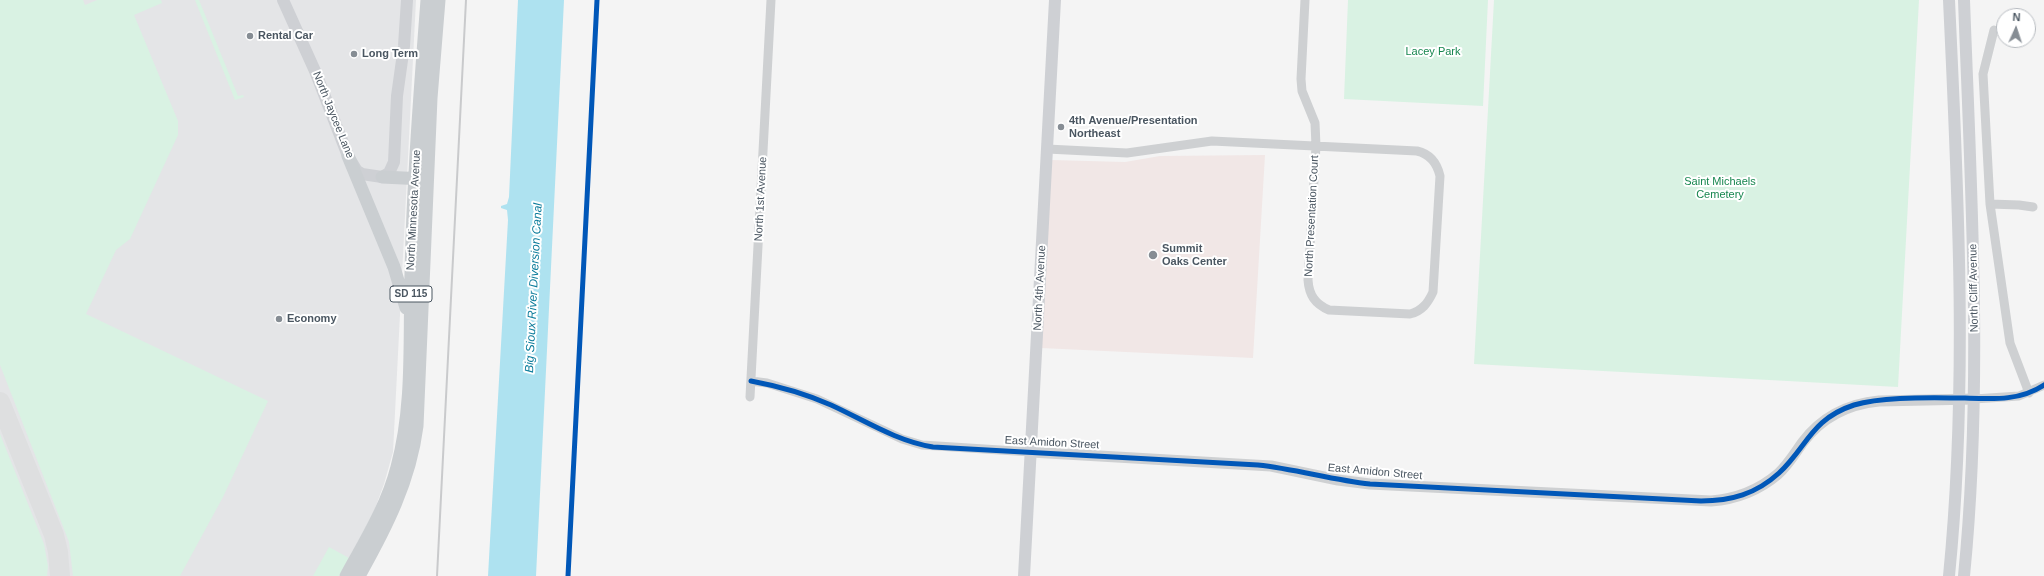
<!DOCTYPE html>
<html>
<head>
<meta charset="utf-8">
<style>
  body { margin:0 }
  #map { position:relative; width:2044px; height:576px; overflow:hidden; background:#f4f4f4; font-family:Helvetica,sans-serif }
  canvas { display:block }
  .north { position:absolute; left:1996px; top:8px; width:40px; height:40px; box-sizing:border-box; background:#fff; border:1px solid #b7bbc0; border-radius:50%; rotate:3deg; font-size:11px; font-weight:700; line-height:16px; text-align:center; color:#4a5661 }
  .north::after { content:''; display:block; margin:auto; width:14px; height:18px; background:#868d94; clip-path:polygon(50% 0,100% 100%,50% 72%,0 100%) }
</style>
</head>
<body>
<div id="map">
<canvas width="2044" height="576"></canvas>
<div class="north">N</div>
</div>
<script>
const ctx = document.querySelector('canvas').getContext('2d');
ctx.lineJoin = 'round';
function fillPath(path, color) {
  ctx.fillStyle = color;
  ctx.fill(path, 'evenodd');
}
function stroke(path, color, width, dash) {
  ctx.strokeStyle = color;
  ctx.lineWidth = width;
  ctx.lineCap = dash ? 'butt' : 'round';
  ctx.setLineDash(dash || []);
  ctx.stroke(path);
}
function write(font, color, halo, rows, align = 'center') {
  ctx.font = font + ' Helvetica,sans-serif';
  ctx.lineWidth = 4;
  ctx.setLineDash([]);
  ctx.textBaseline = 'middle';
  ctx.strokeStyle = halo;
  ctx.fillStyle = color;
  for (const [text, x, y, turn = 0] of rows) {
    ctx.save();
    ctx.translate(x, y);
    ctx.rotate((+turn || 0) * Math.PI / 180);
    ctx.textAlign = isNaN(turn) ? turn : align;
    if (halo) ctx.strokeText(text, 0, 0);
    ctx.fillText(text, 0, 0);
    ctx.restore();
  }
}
const medical = new Path2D(`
  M1265,155l-12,203 -212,-10 10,-188 74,2 35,-6z`);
const airport = new Path2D(`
  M0,0h416l-23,452 -9,32 -11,30 -34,62h-339z`);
const green = new Path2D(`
  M0,0h83l2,5 12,-5h64l1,3 -28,12 44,106v14l-48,104 -14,11 -30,64 182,87 -45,96 -43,79h-107l-4,-34 -69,-177z
  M195,0h4l39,96 5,-1 1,2 -9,3z
  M1348,0h140l-5,106 -139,-7z
  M1494,0h425l-21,387 -424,-23z
  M0,434l44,110 4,22 -1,10h-47z
  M329,547l20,11 -10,18h-26z`);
const water = new Path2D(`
  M518,0h46l-28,576h-48l20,-356 -1,-10 -6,-2v-2l6,-2 2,-7z`);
const taxiway = new Path2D(`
  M0,402l54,133 4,17 2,24`);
const minor = new Path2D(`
  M1994,30l-11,44 7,130 20,139 19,50
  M1047,149l80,4 85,-12 205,10c13,3 20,12 23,25l-7,116c-5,11 -11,19 -23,22l-81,-4c-14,-6 -20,-15 -21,-30l8,-134 -1,-23 -13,-32 -1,-12 4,-79
  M1990,204l29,1 14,2
  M751,381l16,2 50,16 85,40 20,6 109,7
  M750,397l21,-397
  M1974,399l45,-3 25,-11`);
const tertiary = new Path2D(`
  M1031,452l240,14 67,14 32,4 341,17c26,-2 47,-10 67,-27 10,-9 17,-21 25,-32 19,-25 45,-38 76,-41l95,-2`);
const secondary = new Path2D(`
  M283,0l32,71 33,85 9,15 5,3 20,3 7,-4 5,-11 3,-66 7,-50 3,-46
  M1949,0c9,192 19,384 0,576
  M1964,0c7,192 19,384 0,576
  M1024,576l31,-576`);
const primary = new Path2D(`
  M348,156l46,111 12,41
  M382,177l42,2
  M346,576c19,-35 41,-70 51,-109 17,-62 12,-129 14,-193 2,-91 9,-183 16,-274
  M359,576c27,-48 51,-95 58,-150l14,-328 8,-98`);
const rail = new Path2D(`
  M437,576l29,-576`);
const cycleway = new Path2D(`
  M751,381c27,5 55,13 80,24 33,15 65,36 102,42l325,18c38,4 74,15 112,19l331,17c30,0 55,-7 78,-28 28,-26 32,-54 75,-68 30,-9 79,-7 111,-7 28,1 55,3 79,-13
  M568,576l29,-576`);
const markers = [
  [250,36,4,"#868d94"],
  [354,54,4,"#868d94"],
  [1061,127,4,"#868d94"],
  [1153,255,5,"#868d94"],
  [279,319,4,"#868d94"]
];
const shields = [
  [411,294,42]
];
const shieldNames = [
  ["SD 115",411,294]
];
const poiNames = [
  ["Rental Car",258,36],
  ["Long Term",362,54],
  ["4th Avenue/Presentation",1069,121],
  ["Northeast",1069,134],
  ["Summit",1162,249],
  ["Oaks Center",1162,262],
  ["Economy",287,319]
];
const parkNames = [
  ["Lacey Park",1433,52],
  ["Saint Michaels",1720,182],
  ["Cemetery",1720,195]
];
const streetNames = [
  ["North Jaycee Lane",333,115,68],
  ["North 1st Avenue",761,199,-87],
  ["North Minnesota Avenue",414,210,-87],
  ["North Presentation Court",1312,216,-87],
  ["North 4th Avenue",1040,288,-87],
  ["North Cliff Avenue",1974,288,-91],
  ["East Amidon Street",1052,443,3],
  ["East Amidon Street",1375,472,5]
];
const waterNames = [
  ["Big Sioux River Diversion Canal",534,288,-87]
];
fillPath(medical, '#f1e7e6');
fillPath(airport, '#e4e5e7');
fillPath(green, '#d9f2e3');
fillPath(water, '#aee2f0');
stroke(taxiway, '#dedfe0', 20);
stroke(minor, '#ced0d2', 9);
stroke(tertiary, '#ced0d2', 11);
stroke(secondary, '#ced0d4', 12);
stroke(primary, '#caced1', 13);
stroke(rail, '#c9cacc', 2);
stroke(cycleway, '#0057b8', 5);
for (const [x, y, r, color] of markers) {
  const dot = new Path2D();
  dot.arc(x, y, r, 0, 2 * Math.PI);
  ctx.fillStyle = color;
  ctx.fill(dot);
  stroke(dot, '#fff', 1.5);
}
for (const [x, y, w] of shields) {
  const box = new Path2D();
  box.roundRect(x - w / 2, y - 8, w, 16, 3);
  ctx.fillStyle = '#fff';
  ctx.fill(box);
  stroke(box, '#4a5661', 1);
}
write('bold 10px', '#4a5661', null, shieldNames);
write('bold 11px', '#4a5661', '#fff', poiNames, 'left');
write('11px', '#17864f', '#fff', parkNames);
write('11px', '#4a5661', '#fff', streetNames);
write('italic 12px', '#0c7c9b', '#fff', waterNames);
</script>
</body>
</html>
